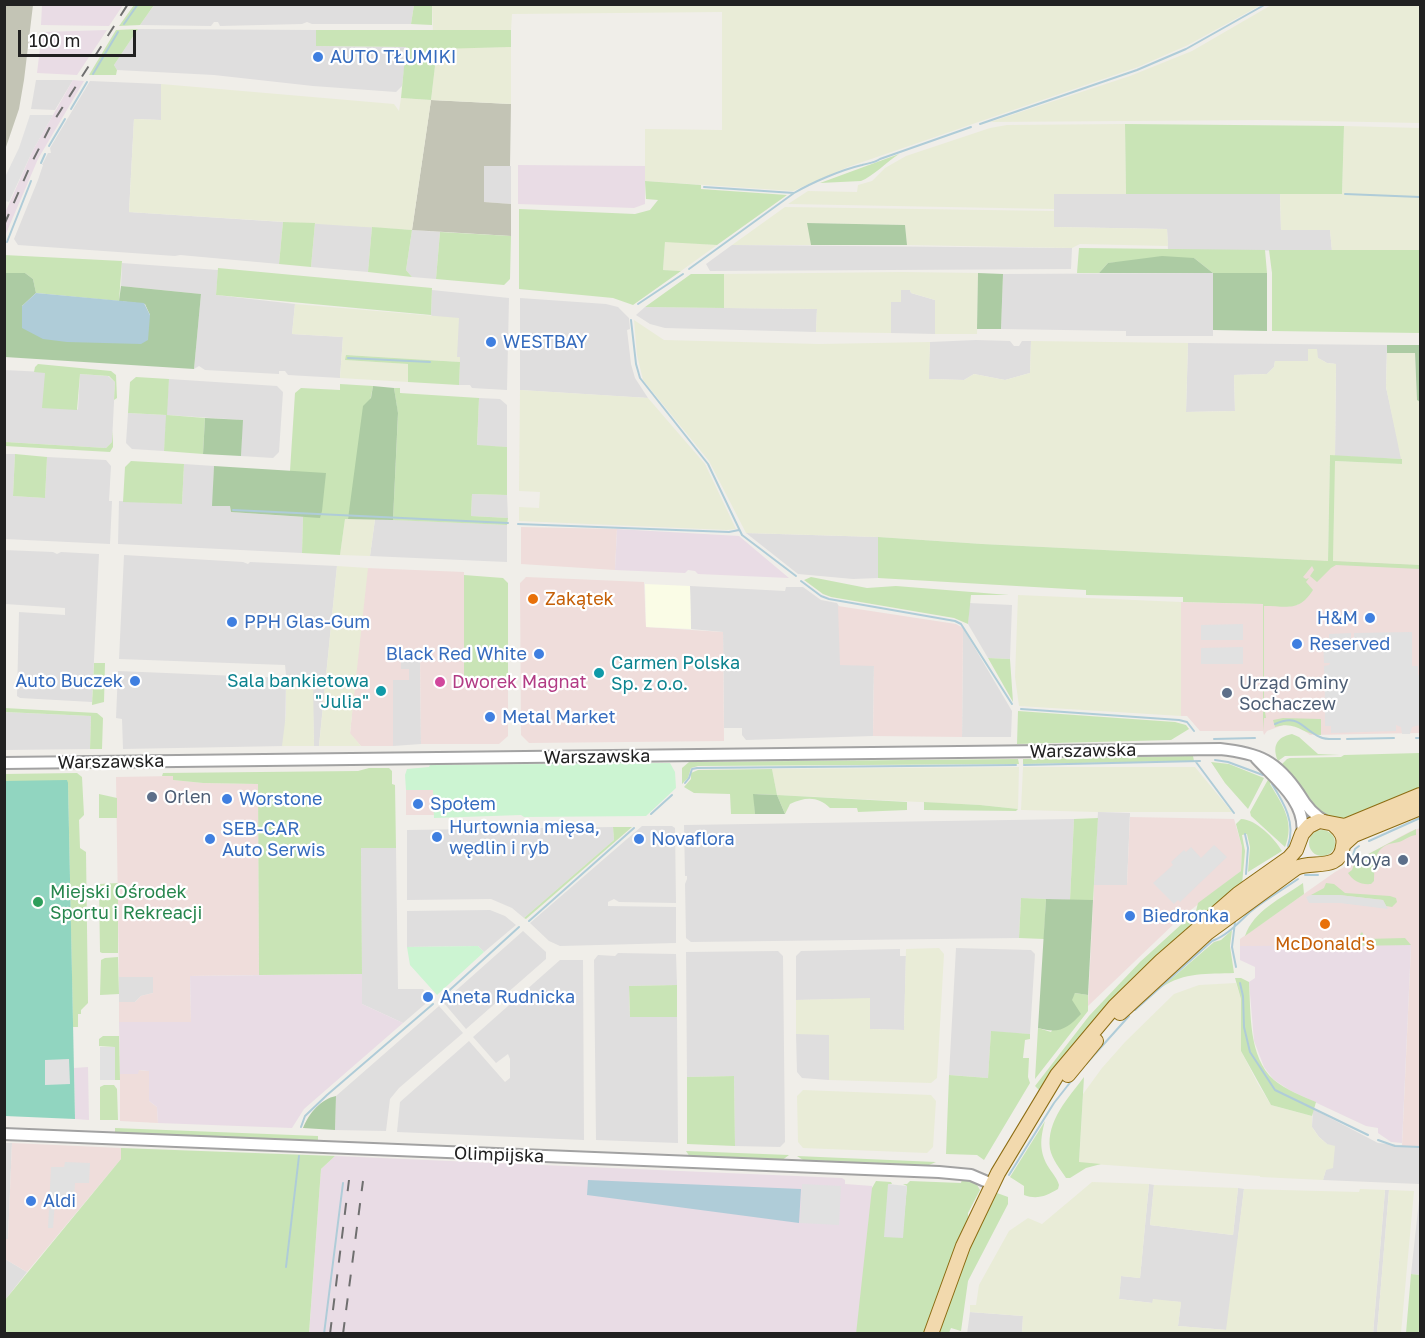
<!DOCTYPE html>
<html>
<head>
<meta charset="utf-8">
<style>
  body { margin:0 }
  #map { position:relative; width:1425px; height:1338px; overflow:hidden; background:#f0eee9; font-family:"Golos Text",sans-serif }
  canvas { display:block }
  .frame { position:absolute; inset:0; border:6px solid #212121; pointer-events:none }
  .scale { position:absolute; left:18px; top:30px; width:118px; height:27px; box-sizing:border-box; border:3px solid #212121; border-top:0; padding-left:8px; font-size:18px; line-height:21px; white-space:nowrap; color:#212121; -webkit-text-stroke:4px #fff; paint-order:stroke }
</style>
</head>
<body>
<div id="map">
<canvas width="1425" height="1338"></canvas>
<div class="frame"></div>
<div class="scale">100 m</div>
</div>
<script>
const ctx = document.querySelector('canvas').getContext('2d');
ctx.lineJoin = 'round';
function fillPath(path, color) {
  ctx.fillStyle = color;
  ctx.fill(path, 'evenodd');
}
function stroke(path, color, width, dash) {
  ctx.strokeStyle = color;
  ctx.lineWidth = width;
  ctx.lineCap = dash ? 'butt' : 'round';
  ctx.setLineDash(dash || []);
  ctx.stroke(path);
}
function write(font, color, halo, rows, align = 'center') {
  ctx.font = font + ' "Golos Text",sans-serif';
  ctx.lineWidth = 4.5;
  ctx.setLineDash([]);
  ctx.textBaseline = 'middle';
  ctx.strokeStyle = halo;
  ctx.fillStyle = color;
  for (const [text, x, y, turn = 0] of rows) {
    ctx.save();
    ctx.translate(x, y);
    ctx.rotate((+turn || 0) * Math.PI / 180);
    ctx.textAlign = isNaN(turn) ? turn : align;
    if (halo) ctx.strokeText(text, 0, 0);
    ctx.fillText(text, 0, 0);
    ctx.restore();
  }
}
const residential = new Path2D(`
  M154,5h260l-3,19h-99l-5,-2 -5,2 -82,2 -2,-4h-4l-3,4 -71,-1z
  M138,29l178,1v16l91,1 -5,39 -6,6 -83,-6 -99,-11 -97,-5 -3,-5z
  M36,80h37l-18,30 -24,-1z
  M90,81l71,3v36l-27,-1 -5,93 154,10 -4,42 -99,-9 -5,1 -157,-11 -4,-6 24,-59 5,-15h-1l6,-12h3l-1,-5z
  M484,166h27v38l-27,-2z
  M1054,194h226l1,36h49l2,21 -164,-1 -1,-21 -113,-2z
  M315,223l57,4 -4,45 -57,-5z
  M412,230l28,2 -4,47 -24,-2 -6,-7z
  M732,245l340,3 -1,21 -361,2 -4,-7z
  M122,263l96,7 -2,25 79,9 -3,30 51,3 -3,41 -52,-3 -3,-4h-6v3l-74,-4 -6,-4 -5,3 7,-75 -80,-8z
  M1213,273v63h-87v-5l-125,-2 2,-55z
  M432,290l77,8 -2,92 -35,-2 -2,-3h-11l1,-27 -3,-1 -26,-42z
  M901,290h9l1,3 24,7v34l-44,-1v-31l10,-1z
  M520,298l86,6 12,3 11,11 1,11 -3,1 4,34 4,14 13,20 -128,-8z
  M645,307l172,2 -1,23 -151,-4 -15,-4 -14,-9z
  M976,340l34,1 4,5h5l3,-5h9l-1,32 -25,7 -31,-6 -10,6 -36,-1 2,-37z
  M1188,343l199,2 -1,42 16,72 -67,-3 1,-92 -9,-1 -9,-5 -10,4 -33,-1 -1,6 -7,7 -33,1 1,36 -49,1z
  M4,370l41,2 33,38 2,-36 28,2 7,6 -3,60 -6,6 -101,-6z
  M169,379l108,7 6,6 -4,60 -6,6 -32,-2 1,-36 -75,-5 -3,36 -32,-2 -6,-6 2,-30 38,2z
  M479,398l21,1 7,6v42l-30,-1z
  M5,454h10l-2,42 32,2 2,-41 59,3 5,6 -2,35h3l-2,43 -105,-5z
  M184,464l30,2 -1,40h17l1,6 72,5 -1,36 -184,-9 1,-43 63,3z
  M472,494l35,1 1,23 -37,-2z
  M375,519l132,6v37l-137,-6z
  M746,533l132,4v41l-25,1 -55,-5z
  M4,550l49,2 4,2 4,-2 38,2 -7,148 -72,-4 -3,-2 2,-84 46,3v-7l-60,-4z
  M124,555l119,7 5,2 2,-2 87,4 -18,180h-5l-2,-70 -26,-1 -1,-10 -166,-6z
  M690,586l95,5 1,-4h17l18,13 16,3 37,62 -1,71 -127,4 -4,-5v-7h-18l-1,-96 -32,-3z
  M969,603l43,2 -2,54 -22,-1 -20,-34z
  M963,628l49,83 -1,26h-49z
  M401,650h19l1,94 -28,2v-66h16l-8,-11z
  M118,671l168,7 -1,68 -162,3 -1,-30 -6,-1z
  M4,712l87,4 -1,33 -85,1z
  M1098,812l32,1 -3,72h-33z
  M1074,819l-4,81 -49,-2 -2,40 -328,4 -5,-4 -1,-54 2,-5v-3h-2l-1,-51z
  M642,826h30l3,2 1,75 -57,-1 -5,-3 -6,3v4l68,1v36l-116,3 -11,-5 -19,-18z
  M613,827l1,13 -90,78 -12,-10 -21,-9 -84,1v-70z
  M361,847l35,1 2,141h25l8,10 -28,24 -41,-19z
  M490,910l15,6 11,9 -32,27 -6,-6 -71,1v-36z
  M523,931l23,21v7l-80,70 -23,-27z
  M956,948l75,2 4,4 -5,80 -39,-2 -3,46 -39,-3z
  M900,949v7h6l-2,74 -34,-1v-30l-74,1v-44l5,-5z
  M778,951l5,5 2,186 -5,5 -45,-1 -1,-70 -47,1 -1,-125z
  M618,953l58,1 1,31 -47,1 -1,7 1,24h47l1,126 -82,-3 -2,-180 4,-5 17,1z
  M560,960h23l1,180 -187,-8 3,-30 69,-61 36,41 5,-4v-19l-2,-5 -12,9 -23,-26z
  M153,976v17l-12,3 -6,6h-16v-25z
  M439,1006l24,27 -64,55 -9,11 -4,32 -51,-1 1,-34z
  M796,1034h33v46l-27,-2 -5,-6z
  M1313,1109l65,34 42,4 -1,37 -96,-4 3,-11 1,-25 -8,-7 -7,-10z
  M5,1143h7l-4,96h-3z
  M1149,1184l5,1 -4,40 83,10 5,-47 6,1 -17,141 -49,-4 3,-24 -28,-2v3l-34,-4 2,-23 19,2z
  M1385,1190h4l-12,143 -4,1z
  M1420,1191v84l-9,-1z
  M5,1259l22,13 -22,28z
  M970,1312l53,4 -1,17 -55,1z`);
const commercial = new Path2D(`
  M521,527l96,2 -2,41 -94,-6z
  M1300,559l120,6v168l-110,2 -12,-9 -12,-2 -19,7 -3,4 -1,-4h-63l-13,-15h-6v-114l117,3z
  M366,568l98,4v108h44v56l-9,8h-78l-1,-94h-19v19h8v11h-16v66h-32l-11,-12z
  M526,577l118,5 2,45 77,5 1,109 -195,2 -8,-8 -1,-152z
  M838,606l118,18 7,4 -1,109 -89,-1 1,-70 -34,-1z
  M173,776v4l30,3 55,1 1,191 -69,1 1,46h-72v-20h16l6,-6 12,-3v-16h-34l-3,-200z
  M433,789l1,26h-28v-25z
  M1130,817l104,2 8,28 -1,24 -63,49 -90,86 6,-121h33z
  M1420,828v319l-18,-1 9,-200h-171v-7l95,-67 74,-40z
  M138,1070l11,1v30l8,6 1,16 -38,-2v-47h18z
  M12,1143l109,5v11l-94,113 -22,-13v-20h3z`);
const industrial = new Path2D(`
  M42,5v-1l81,1 -14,21 -68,-1z
  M107,30l-30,45 -40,-2 5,-41z
  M73,80l11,1 -46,78 -33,77v-23l28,-63z
  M518,165l127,1v38l-11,4 -116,-4z
  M617,529l122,7 50,42 -91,-4 -3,-3 -7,-1 -3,3 -70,-3z
  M1411,945l-9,198 -11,-1 -13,-9v-5l-12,-2 -77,-36 -16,-11 -9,-12 -10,-26 -5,-59 6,-4v-11l-15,-7v-14z
  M362,974v30l41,19 -99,86 -12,19 -134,-5 -1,-16 -8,-6v-30l-10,-1 -1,4h-18l-1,-52h72l-1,-46z
  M88,1067l1,53 -14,-1 -1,-51z
  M335,1156l507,22 3,2v4l27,2v17l-15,127 -1,3 -547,1 12,-165z`);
const education = new Path2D(`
  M645,584l45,2 1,43 -45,-2z`);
const construction = new Path2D(`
  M5,4l28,1 -9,75 -5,29 -13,38z
  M431,100l80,4 -1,62h-26v36l27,2v32l-99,-6z`);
const farmland = new Path2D(`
  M1273,4l147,1v118l-153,-3 -277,2 140,-46 62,-25z
  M432,5h829l-73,40 -50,22 -290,100 -55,24 -148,-10v-52l77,1v-118l-210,2 -1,16 -78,1z
  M511,47v57l-80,-4 -19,130 -283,-18 5,-93 27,1v-36l233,20 5,7 2,-13 30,2 6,-52z
  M1125,124l1,70h-72v15l-266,-5 20,-13 49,1 1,-7 14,-4 13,-13 21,-12 84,-28 17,-3z
  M1344,126l76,2v122l-88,1 -2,-21h-49l-1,-36h62z
  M785,207l269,4v16l113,2 1,17 -88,-2 -8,4 -165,-3 -2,-20 -97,-2 3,22h-79z
  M665,241l52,4 -36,26 -18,-1z
  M902,272l76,1 -1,61h-42v-34l-24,-7 -1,-3h-9v12h-10v31l-75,-1 1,-23 -93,-1v-34z
  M295,304l164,14 -2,39h3v5l-114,-7v5l63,4 -1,18 -68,-4 3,-41 -51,-3z
  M634,320l30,20 155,4 111,-2 -1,37 35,1 10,-6 31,6 25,-7 1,-32 157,2 -2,69 49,-1 -1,-36 33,-1 7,-7 1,-6h33v-12h9l1,9 9,5 9,1 -1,92 -5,-1 -2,106 -346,-17 -104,-7 -132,-4 -37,-72 -66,-81 -6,-25z
  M1387,353h28l2,47 3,2v163l-87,-4 1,-100 68,3 -16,-77z
  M520,390l128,8 57,66 31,65 -9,1 -208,-9v-14l20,1 1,-16 -21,-1z
  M345,519h30l-5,37 -30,-1z
  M337,566l31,2 -18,165 11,13h-42z
  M1018,595l163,7v114l-162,-10 -4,-29z
  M286,675l27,1 1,70h-32l4,-32z
  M1019,767l-1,42 -38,-4 -203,-10 -5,-26z
  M1023,767h172l37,45h-134l-77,-2z
  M939,948l5,6 -7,124 -6,5 -102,-3v-45l-33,-1v-34l74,-2v31l34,1 2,-81z
  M1236,983l5,16v52l17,33 13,21 41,11v11l7,10 8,7 8,2 -2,22 -7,2 -3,10 -63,-3v-1l-181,-13 4,-69 19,-26 23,-26 49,-48 25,-9z
  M803,1090l128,5 5,6 -3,46 -6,6 -124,-5 -5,-6 -1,-46z
  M1092,1182l57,2 -9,94 -19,-2 -2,23 33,4 1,-4 28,3 -3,24 48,4 18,-141 115,3 1,-3 25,1 -12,143h-351l1,-17 -53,-4v-7h6l3,-20 30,-54 19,-13 14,6z
  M1154,1185l84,3 -5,47 -83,-10z
  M1389,1190l25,1 -13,142h-24z`);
const grass = new Path2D(`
  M134,5h20l-14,20 -21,1z
  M414,5h18v20l-21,-1z
  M138,29l-24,36 3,5 -1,5h-27l27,-45z
  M316,30h195v17l-74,2 -6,51 -30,-2 5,-51 -90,-1z
  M1125,124l219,2 -2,68h-216z
  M899,154c-11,7 -27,23 -38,27l-41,2z
  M645,181l56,4v4l86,6 -70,50 -52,-3 -2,28 18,1 -48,34 -20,-7 -94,-9v-80l116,5 15,-4 8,-10 -12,-1z
  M283,222l32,1 -4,44 -32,-3z
  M372,227l40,3 -6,40 6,7 -44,-5z
  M440,232l71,4 -1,43 -6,6 -68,-6z
  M1079,248l186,2 2,23h-54l-19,-15 -86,5 -9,10h-22z
  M1269,250h151v83l-148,-2v-58z
  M4,255l118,6 -3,40 -83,-8 -3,-14 -8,-6h-20z
  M218,268l214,20 -1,27 -215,-20z
  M691,274h33v34l-79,-1z
  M346,355l114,7 -1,23 -51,-3v-18l-63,-4z
  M38,364l73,7 5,4 1,23 -3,2 1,-18 -6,-6 -29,-2 -3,36 -35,-2 3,-35 -11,-1 1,-5z
  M136,377l33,2 -2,36 38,3 -2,36 -39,-3 2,-36 -38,-2 2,-31z
  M340,384l33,2 -25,133h-3l-5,36 -38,-2 1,-36h17l-30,-46 5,-78 6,-5 39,2z
  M394,388h6v5l79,5 -2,47 30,2v48l-35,-1 -1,22 37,2 -1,7 -114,-5 5,-106z
  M113,431v16l-3,5 -105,-6v-4l101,6 6,-6z
  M15,454l32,3 -2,41 -32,-2z
  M1330,455l72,4v5l-67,-3 -2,100 87,4v4l-84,-4 -5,3 -14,14 -7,-6 4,-6 -2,-4 -9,11 3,2 3,-1 -3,4 7,8c-14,22 -25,16 -49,16v100l2,12h-2l-1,13v-127l-80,-2v-5l-97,-2v-5l-208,-12v-41l104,7 346,17z
  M131,461l53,3 -2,40 -59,-2 2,-35z
  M464,575l39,3 5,5v97h-44z
  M811,577l56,11 29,-2 113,9h-38l-3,29 -14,-6 -123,-21 -8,-3 -19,-14z
  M988,658l22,1 3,43z
  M94,663h11l-1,39 -12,3z
  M4,708l93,5 6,5 -1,31h-12l1,-33 -86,-4z
  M1018,711l157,11 11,3 3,4 -18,11 -154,4z
  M1283,718l38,1v16c-19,0 -24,-15 -46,-8l-2,-7z
  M1292,734l7,3 19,17 22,1 -55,1 -7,5c-6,-14 -2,-24 14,-27z
  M1420,753v38l-74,30 -26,-7 -39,-49 6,-6 3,-1 51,-1 3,-2z
  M1193,756l1,5 -171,3v-5z
  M1018,759l1,5 -321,2 -7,2 -3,10 -6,6v-16l7,-6z
  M1211,762l18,2 35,14 -16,31 -23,-26z
  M369,768h20l3,3v13l3,1 1,63h-35l1,126 -103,1 -1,-191 -55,-1 -30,-3v-4h-11l1,-3 195,-2z
  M772,769l5,26 130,7v8l-49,2 -1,-4h-27c-12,-12 -25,-11 -40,-4l-5,10 -8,-19 -23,-1 1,20h-24l-1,-20 -36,-1 -10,-6 7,-8v-6l7,-3z
  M77,773l5,4 2,38 -5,5 1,28 6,4 2,151 -7,7v4h-3v13h-5l-5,-244 -63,-2 -1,-7z
  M1270,776l3,5 -3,3c13,22 25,38 15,63l-34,-31 -1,-4z
  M99,794l18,4v20h-18z
  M924,802l56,3 38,4 -2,2 -92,-1z
  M1098,818l-5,82h-23l4,-81z
  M1241,819c15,0 34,20 41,32l-34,21 2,-25 -3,-13 -5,1 3,16 -3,34c-80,62 -144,122 -202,206l-5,-5 54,-70 51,-54 56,-51 2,-8 43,-32 1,-24 -6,-23z
  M613,827h19l-106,92 -2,-1 90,-78z
  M1416,829v6c-8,1 -11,5 -17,7 -3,1 -7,1 -10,2 -17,6 -14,23 -15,37l-3,3c-10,1 -18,-3 -23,-11l4,-3 3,-9z
  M1309 843a13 13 0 1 1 26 0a13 13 0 1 1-26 0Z
  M118,883v70h-16l-2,-1 -1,-66 1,-2z
  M1303,883l1,11 -59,42c9,-26 37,-38 58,-53z
  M1326,883l8,1 11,9 45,3 6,2 1,4 -5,5 -6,-1 -3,-6 -44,-5h-28l13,-7z
  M1021,898l25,1 -2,40 -25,-1z
  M1232,930l-2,16 4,27c-26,1 -50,-1 -72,14l52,-45 7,-2z
  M1362,932l4,7 39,-1 6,7 -62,1z
  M118,957l1,37 -19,1 1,-35 4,-2z
  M1235,978h6l8,4c2,31 -1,75 25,98 12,10 28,16 42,22l-4,14 -41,-11 -30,-54v-52z
  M677,985v32h-47l-1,-31z
  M1075,993l13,2v16l-53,68 3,-51 13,4z
  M991,1031l39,3v5l-5,1 -2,18h6l-1,19 2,6 -46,77 -7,-5 -31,-1 3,-79 39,3z
  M103,1036h16l1,44h-5v-33l-16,-1v-7z
  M734,1076l1,70 -48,-2v-67z
  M1084,1077l-5,85 22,2 -15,4 -16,10h-4c-6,-9 -14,-19 -16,-29 -4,-28 19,-52 34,-72z
  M104,1085h10l3,4 1,31h-18v-33z
  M1045,1121c-5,18 -6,31 4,47 4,6 8,10 10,17l-1,4c-12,7 -21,11 -34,6v-9l-14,-9z
  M115,1128l203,8v6l-203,-8z
  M121,1148l214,8 -14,13 -12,164h-304v-33l116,-141z
  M686,1151l103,4 -8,6 -91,-4z
  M797,1156l139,6 -7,3 -126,-5z
  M962,1179l14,4 4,7 -12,23v7l-29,70 -14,43 -69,1 16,-146 4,-7 15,1 1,2h-3l13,54 5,-52 -4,-2h4l3,-3 51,2z
  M997,1193l11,4v7l-40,77 -7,50 -10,-3 -2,5 -10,1 29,-85z
  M1411,1274l9,1v58h-14z`);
const forest = new Path2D(`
  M807,223l98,2 2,20h-96z
  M1162,256l32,2 19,15h54v58l-54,-1v-57h-114l9,-10z
  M4,273h21l8,6 3,14 -14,13 128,9 -5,-11 -26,-3 2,-15 80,8 -7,75 -189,-12z
  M978,273l25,1 -2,55h-24z
  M1387,345h33v57l-3,-2 -2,-47h-28z
  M373,386l21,2 4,25 -5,107 -45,-1 15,-113 8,-8z
  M205,418l38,2 -2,36 -38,-2z
  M214,466l112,7 -4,38 -2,7 -89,-6 -1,-6h-18z
  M753,794l24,1 8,19h-30z
  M1046,899l47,1 -5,95 -13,-2 -3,7 9,14c-14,15 -22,20 -43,14z
  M336,1096l-1,34 -32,-2c6,-15 18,-29 33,-32z`);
const park = new Path2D(`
  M666,763h4l5,9 1,16 -30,28 -122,1 -3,-2 -87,3 -1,-28h-27l-1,-15 2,-6 22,-2 1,-2z
  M478,946l6,6 -47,43 -27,-30 -3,-18z`);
const pitch = new Path2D(`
  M67,780l1,3 7,336 -70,-3v-335z`);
const parking = new Path2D(`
  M30,115h23l-20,35 -24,52 -4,-1v-24l14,-29z
  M1243,624v16h-42v-15z
  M1412,632v34h6v9h2v50l-8,2 -2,7h-8l-1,-7 -5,-2v6l-65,2v-7h-6v-23h5v-2h-5l-1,-35 5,-1 1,-2h-6l-1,-22 6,-1v-6l22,-1v6h3v-6z
  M1243,647v17h-42v-16z
  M1214,845l13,12 -47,45 -2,-2 -4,4 -21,-21 20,-18 -2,-3 13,-12 2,2 5,-5 10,11z
  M1311,895h28l44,5 5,9 -48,-6h-31l-3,-6z
  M100,1047h15v33h-15z
  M69,1059l1,25 -25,1v-25z
  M65,1162l25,1 -1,20h-14l-1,18h-19l-2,27h-5l3,-61h13z
  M802,1184l39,2 -2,39 -39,-2z
  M888,1184l19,2 -4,52 -19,-1z`);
const water = new Path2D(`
  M36,293l108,10 6,12 -2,25 -7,4 -74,-2 -24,-3 -21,-11v-22z
  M588,1180l213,9 -2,34 -212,-28z`);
const stream = new Path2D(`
  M124,24l14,-20
  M93,74l25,-42
  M71,109l16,-27
  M980,124l157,-54 49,-21 80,-45
  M49,146l16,-27
  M41,163l4,-9
  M704,187l90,6
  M1345,194l75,3
  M7,242l24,-61
  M689,269l105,-76c19,-11 47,-23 68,-28 7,-2 12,-2 18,-6l91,-32
  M638,304l45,-30
  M631,320l5,44 4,14 68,86 34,71 54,41
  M348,358l82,4
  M233,510l275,13
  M518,524l211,8 10,-2
  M801,581l20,15 8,3 126,22 6,3 51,80
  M1021,709l158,11 8,2 7,9
  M1275,724c24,-11 27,5 45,13 6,3 13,2 20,2
  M1416,738h4
  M1214,739l41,-1
  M1347,739l47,-1
  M1215,760l13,2 35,13
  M1196,762l38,51
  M1024,765l176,-4
  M685,783l4,-5 3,-9 5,-1 319,-3
  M1272,784c12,19 24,39 16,62
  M651,814l21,-19
  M1245,834l3,14 -2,26
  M1369,841l51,-23
  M1353,855l2,-6 4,-3
  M1305,875h13
  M529,921l105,-93
  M1235,922l-3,25 4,20
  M1240,983l3,13 1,31 6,25 25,38 93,45
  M442,997l77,-70
  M1135,1010l77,-69c15,-5 27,-19 38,-29 15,-12 32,-22 48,-33
  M1086,1064l43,-48
  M301,1127l4,-11 22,-21 106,-91
  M1378,1140l17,6 25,1
  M1009,1175l45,-72 22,-28
  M286,1267l13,-111
  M324,1334l19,-151`);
const tertiary = new Path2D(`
  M1256,758c19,21 51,44 46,76
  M4,763l1216,-14c39,4 57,12 79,45 7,12 14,21 26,27
  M4,1134l935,38 32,3 21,9`);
const primary = new Path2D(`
  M1344,844l10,-9 66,-27
  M1120,1013l87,-80 89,-65c16,-8 44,4 47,-22 2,-9 -2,-15 -9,-21
  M1068,1075l28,-34
  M931,1334l32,-88 35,-73 59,-98 58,-69 46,-45 77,-67 51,-36 7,-8 6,-16 7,-8 10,-5 26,5 75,-31`);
const rail = new Path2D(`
  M4,225l27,-61 19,-37 78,-123
  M330,1334l19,-154
  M343,1334l20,-153`);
const markers = [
  [318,57,6,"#3f7fe0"],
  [491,342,6,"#3f7fe0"],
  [533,599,6,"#e8710a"],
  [1370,618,6,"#3f7fe0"],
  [232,622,6,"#3f7fe0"],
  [1297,644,6,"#3f7fe0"],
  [539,654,6,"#3f7fe0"],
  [599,673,6,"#0f9aa8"],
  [135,681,6,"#3f7fe0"],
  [440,682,6,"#d1479c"],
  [381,691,6,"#0f9aa8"],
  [1227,693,6,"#5c6f8a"],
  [490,717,6,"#3f7fe0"],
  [152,797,6,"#5c6f8a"],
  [227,799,6,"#3f7fe0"],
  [418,804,6,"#3f7fe0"],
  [437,837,6,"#3f7fe0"],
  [210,839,6,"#3f7fe0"],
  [639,839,6,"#3f7fe0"],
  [1403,860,6,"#5c6f8a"],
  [38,902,6,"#2e9e5b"],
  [1130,916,6,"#3f7fe0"],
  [1325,924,6,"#e8710a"],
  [428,997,6,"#3f7fe0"],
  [31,1201,6,"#3f7fe0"]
];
const shopNames = [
  ["AUTO TŁUMIKI",330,57],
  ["WESTBAY",503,342],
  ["H&M",1358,618,"right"],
  ["PPH Glas-Gum",244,622],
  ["Reserved",1309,644],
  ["Black Red White",527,654,"right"],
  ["Auto Buczek",123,681,"right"],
  ["Metal Market",502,717],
  ["Worstone",239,799],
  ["Społem",430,804],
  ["Hurtownia mięsa,",449,827],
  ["wędlin i ryb",449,848],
  ["SEB-CAR",222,829],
  ["Auto Serwis",222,850],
  ["Novaflora",651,839],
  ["Biedronka",1142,916],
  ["Aneta Rudnicka",440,997],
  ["Aldi",43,1201]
];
const foodNames = [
  ["Zakątek",545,599],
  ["McDonald's",1325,944,"center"]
];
const cultureNames = [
  ["Carmen Polska",611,663],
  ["Sp. z o.o.",611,684],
  ["Sala bankietowa",369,681,"right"],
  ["\"Julia\"",369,702,"right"]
];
const hotelNames = [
  ["Dworek Magnat",452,682]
];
const serviceNames = [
  ["Urząd Gminy",1239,683],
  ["Sochaczew",1239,704],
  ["Orlen",164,797],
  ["Moya",1391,860,"right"]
];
const streetNames = [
  ["Warszawska",1083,751,-1],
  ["Warszawska",597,757,-1],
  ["Warszawska",111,762,-1],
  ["Olimpijska",499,1155,2]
];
const leisureNames = [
  ["Miejski Ośrodek",50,892],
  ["Sportu i Rekreacji",50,913]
];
fillPath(residential, '#dfdede');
fillPath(commercial, '#efdddb');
fillPath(industrial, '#e9dce5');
fillPath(education, '#fafce6');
fillPath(construction, '#c3c4b5');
fillPath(farmland, '#e9ecd7');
fillPath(grass, '#c9e4b6');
fillPath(forest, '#accba3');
fillPath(park, '#ccf4d2');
fillPath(pitch, '#91d5c0');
fillPath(parking, '#e1e1e1');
fillPath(water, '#afccd8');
stroke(stream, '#afccd8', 2);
stroke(tertiary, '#a2a2a2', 14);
stroke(primary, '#8c6c12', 16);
stroke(tertiary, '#fff', 10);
stroke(primary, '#f2d9ad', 14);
stroke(rail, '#6f6f6f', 2, [12, 12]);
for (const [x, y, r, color] of markers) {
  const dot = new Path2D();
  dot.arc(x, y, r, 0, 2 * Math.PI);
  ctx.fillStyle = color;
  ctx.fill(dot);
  stroke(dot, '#fff', 2);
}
write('18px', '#366cbe', '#fff', shopNames, 'left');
write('18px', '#c56008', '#fff', foodNames, 'left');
write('18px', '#0d838f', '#fff', cultureNames, 'left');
write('18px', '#b23c85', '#fff', hotelNames, 'left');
write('18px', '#4e5e75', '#fff', serviceNames, 'left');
write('18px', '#212121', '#fff', streetNames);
write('18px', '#27864d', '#fff', leisureNames, 'left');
</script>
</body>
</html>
